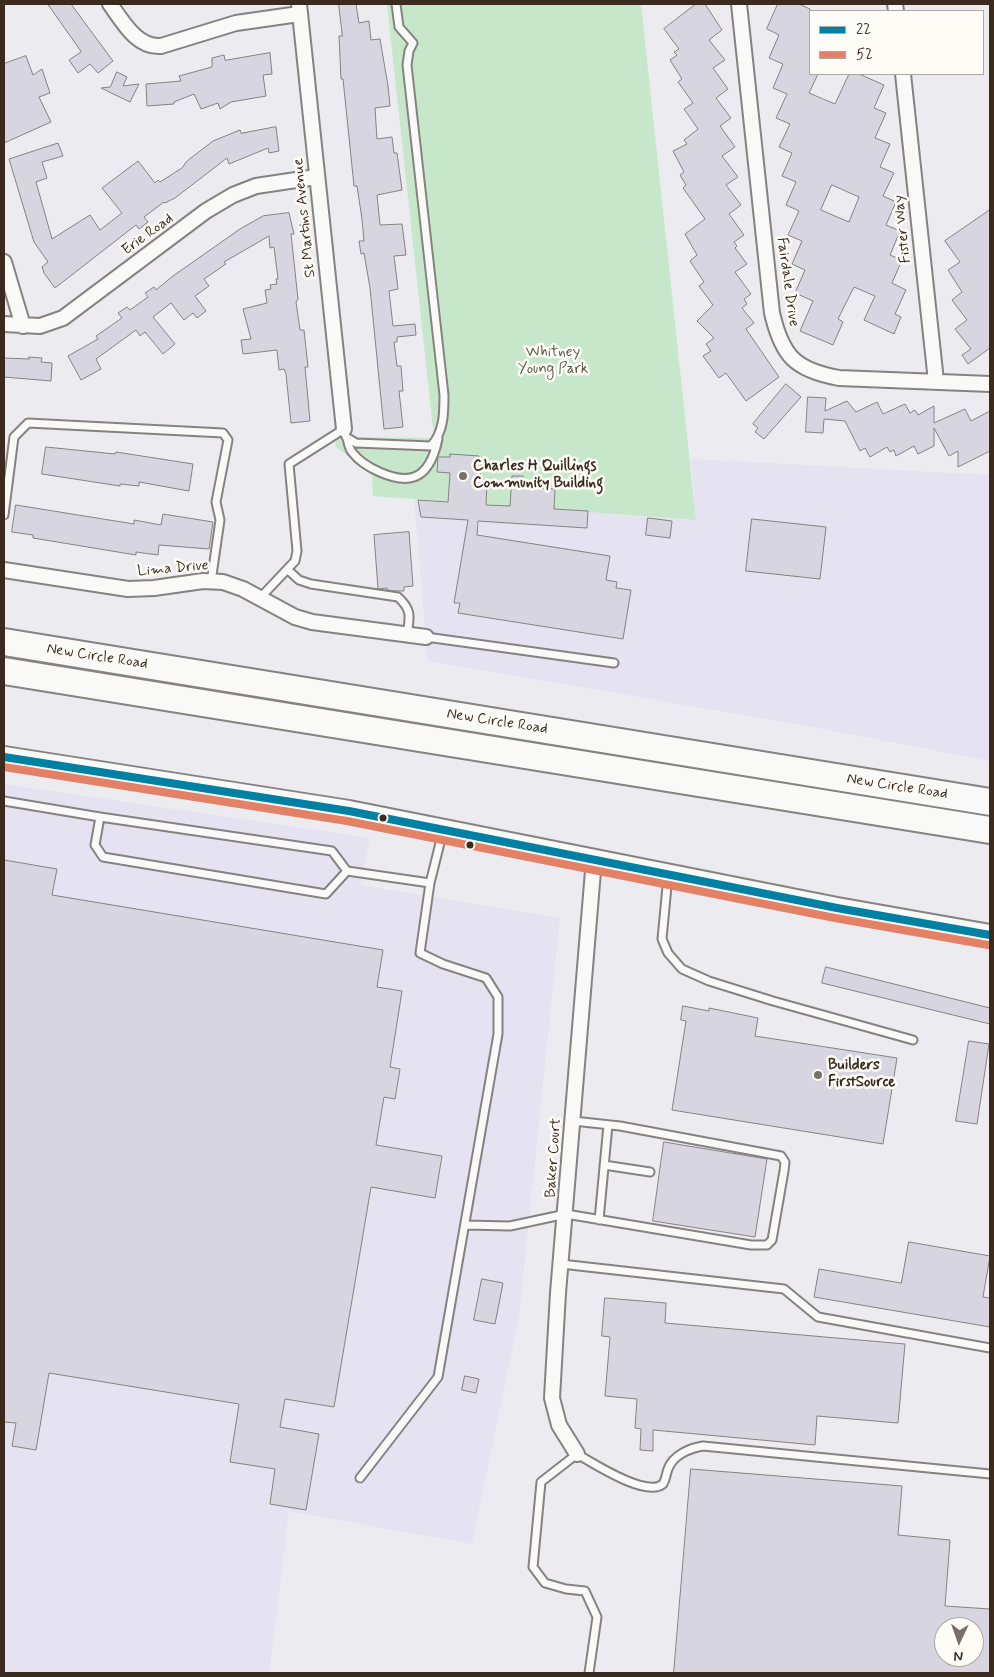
<!DOCTYPE html>
<html>
<head>
<meta charset="utf-8">
<style>
  body { margin:0 }
  #map { position:relative; width:994px; height:1677px; overflow:hidden; background:#ecebf0; font-family:Mynerve,sans-serif }
  canvas { display:block }
  .frame { position:absolute; inset:0; border:5px solid #3b2a1e; pointer-events:none }
  .legend { position:absolute; left:809px; top:10px; width:175px; height:65px; box-sizing:border-box; background:#fdfcf7; border:1px solid #afa8a0; margin:0; padding:6px 9px; list-style:none; font-size:15px; color:#3b2a1e }
  .legend li { display:flex; align-items:center; gap:10px; height:25px }
  .legend b { width:25px; border:1px solid #afa8a0 }
  .north { position:absolute; left:934px; top:1617px; width:50px; height:50px; box-sizing:border-box; background:#fdfcf7; border:1px solid #afa8a0; border-radius:50%; rotate:183deg; font-size:14px; font-weight:700; line-height:20px; text-align:center; color:#3b2a1e }
  .north::after { content:''; display:block; margin:auto; width:18px; height:22px; background:#796e68; clip-path:polygon(50% 0,100% 100%,50% 72%,0 100%) }
</style>
</head>
<body>
<div id="map">
<canvas width="994" height="1677"></canvas>
<div class="frame"></div>
<ul class="legend">
<li><b style="height:6px;background:#0081a4"></b>22</li>
<li><b style="height:6px;background:#e28165"></b>52</li>
</ul>
<div class="north">N</div>
</div>
<script>
const ctx = document.querySelector('canvas').getContext('2d');
ctx.lineJoin = 'round';
function fillPath(path, color) {
  ctx.fillStyle = color;
  ctx.fill(path, 'evenodd');
}
function stroke(path, color, width, dash) {
  ctx.strokeStyle = color;
  ctx.lineWidth = width;
  ctx.lineCap = dash ? 'butt' : 'round';
  ctx.setLineDash(dash || []);
  ctx.stroke(path);
}
function write(font, color, halo, rows, align = 'center') {
  ctx.font = font + ' Mynerve,sans-serif';
  ctx.lineWidth = 5;
  ctx.setLineDash([]);
  ctx.textBaseline = 'middle';
  ctx.strokeStyle = halo;
  ctx.fillStyle = color;
  for (const [text, x, y, turn = 0] of rows) {
    ctx.save();
    ctx.translate(x, y);
    ctx.rotate((+turn || 0) * Math.PI / 180);
    ctx.textAlign = isNaN(turn) ? turn : align;
    if (halo) ctx.strokeText(text, 0, 0);
    ctx.fillText(text, 0, 0);
    ctx.restore();
  }
}
const built = new Path2D(`
  M691,459l299,16v286l-193,-37 -369,-63 -14,-162 282,21z
  M4,784l366,54 -10,47 200,33 -41,398 -47,228 -183,-33 -20,162h-265z`);
const green = new Path2D(`
  M387,4h254l55,516 -323,-24 -1,-23 -36,-26 -1,-10 99,1z`);
const building = new Path2D(`
  M48,4h23l42,57 -15,12 -8,-9 -12,9 -9,-13 12,-8z
  M339,4h17l3,19 10,-2 2,19 9,-1 8,47 2,20 -15,2 2,31 15,-2 2,16h3l5,37 -25,5 3,30 22,-1 4,31 -12,1 4,33 -9,2 4,35 22,-2 1,11 -19,2v5h-3l3,24h4l2,25h-4l4,36 -19,2 -14,-141 -6,-35 -3,1 -2,-13h5l-2,-22 -5,-33h-3l-11,-107h-2l-2,-43h3z
  M696,4h9l17,26 -13,10 16,20 -12,8 15,21 -12,9 15,20 -11,8 15,21 -13,9 16,21 -12,8 15,20 -12,9 15,21 -10,7 3,4 -2,2 12,16 -12,8 16,22 -7,5 3,5 -5,4 12,15 -8,6 33,48 -33,24 -20,-28 -7,5 -16,-22 8,-5 -5,-7 8,-6 -17,-17 16,-16 -14,-19 5,-4 -14,-21 7,-6 -12,-21 20,-15 -22,-31 3,-3 -6,-10 4,-3 -11,-21 14,-7 -3,-4 14,-11 -14,-20 9,-6 -15,-21 4,-3 -12,-19 7,-5 -3,-3 5,-3 -15,-20z
  M778,4h21l11,5v65h8l-9,19 26,11 14,-30h10l25,11 -10,23 12,5 -11,25 15,6 -10,23 14,6 -11,23 13,6 -10,23 14,6 -10,24 12,5 -10,23 14,7 -11,24 6,3 -7,17 -30,-14 11,-24 -21,-9 -16,32 5,3 -10,23 -33,-14 13,-30 -18,-8 10,-23 -13,-6 10,-23 -14,-6 11,-24 -13,-6 10,-23 -14,-6 10,-23 -13,-6 11,-23 -14,-6 11,-24 -14,-6 10,-24 -14,-6 10,-23 -12,-6zM832,185l27,12 -10,25 -28,-12z
  M270,53l2,21 -9,1 3,21 -35,6 -11,7 -2,-6 -17,6 -7,-15 -20,8v2l-27,2 -1,-22 35,-3 -2,-5 33,-9v-9l12,-3 1,5z
  M26,56l7,19 9,-6 8,24 -11,4 12,25 -47,21v-79z
  M117,72l10,5 -4,9 16,-2 -9,18 -29,-14 9,-1z
  M276,127l3,24 -10,2 -1,-5 -39,16 -2,-6 -52,40 -10,5 -1,-1 -20,15 4,5 -9,7 -3,-4 -81,63 -11,-15 -2,-6 6,-5 -14,-20 -25,-83 49,-16 5,13 -21,6 5,16 -11,4 16,57 38,-24 10,15 22,-17 -20,-25 36,-27 17,22 3,-3 2,2 22,-14 5,-7 26,-20 27,-11 1,3z
  M990,210v138l-22,16 -6,-9 9,-6 -16,-20 12,-9 -15,-20 10,-8 -14,-22 12,-8 -15,-21z
  M289,213l5,21h-3l7,65 -2,3 4,28h4l4,37h-3l5,54 -19,2 -5,-49 -2,-5 -5,1 -2,-20 -34,4 -2,-14 10,-1 -8,-30 24,-6 -2,-13 6,-1 -1,-4 7,-1 -1,-5h2l-4,-32 -4,1 -1,-12 -45,26 2,2 -22,15 5,7 -14,10 11,15 -9,7 -4,-5 -9,7 -13,-17 -18,14 22,27 -12,10 -18,-22 -5,4 -4,-6 -40,29 5,10 -20,11 -13,-24 30,-17 -2,-3 26,-18 -4,-5 9,-6 3,3 18,-13 -3,-4 9,-6 2,3 17,-14 67,-47 23,-13z
  M29,357l13,1 -1,4 11,1 -1,18 -47,-4v-19l25,1z
  M786,384l15,13 -37,42 -9,-7 3,-4 -5,-4z
  M808,397l18,1 -1,13 22,-10 9,11 21,-10 6,12 22,-10 5,9 5,-3 3,5 16,-9v17l31,-14 6,12 19,-10v40l-32,16v-16l-9,5 -15,-28v18l-16,8 -4,-8 -18,10 -2,-6 -4,2 -3,-5 -17,10 -5,-9 -5,3 -15,-30 -21,-2 -1,14 -17,-1z
  M46,447l69,7 1,-2 77,12 -4,27 -50,-9v4l-19,-2v2l-78,-12z
  M450,454l29,2 -1,5h3l-1,18 7,1 -1,25 24,1 2,-30h11v11l32,2 -1,20 34,2 -1,17 -109,-7 -1,14 133,21 -4,24 11,2 -1,6 15,2 -8,49 -165,-26 2,-10h-6l14,-83 -47,-3 -3,-17 30,2 2,-29 -13,-1 1,-15h12z
  M16,505l118,19v-4l27,5 2,-11 50,8 -4,27 -50,-4 -1,10 -22,-3v3l-103,-17v-3l-21,-3z
  M648,518l24,3 -2,17 -24,-3z
  M752,519l74,8 -6,52 -74,-8z
  M409,532l4,54 -9,1v4h-8l-9,-1v-2l-9,1 -4,-54z
  M4,860l53,9 -5,26 331,55 -6,37 25,4 -12,76 10,2 -5,30 -11,-2 -8,48 66,11 -7,42 -64,-11 -37,220 -49,-8 -5,28 39,7 -13,76 -36,-6 5,-35 -45,-7 9,-58 -190,-31 -13,77 -24,-4 4,-23 -12,-1z
  M826,967l164,41v16l-168,-41z
  M683,1006l26,5v-3l49,10 -3,18 142,22 -14,86 -211,-34 14,-89 -5,-1z
  M969,1041l20,3 -12,80 -21,-3z
  M664,1142l103,17 -12,78 -102,-16z
  M909,1242l81,14 -7,41 7,1v29l-176,-30 5,-28 82,14z
  M482,1279l21,4 -8,41 -21,-4z
  M605,1298l61,5 -1,20 240,21 -7,79 -81,-7 -2,29 -162,-15v21l-13,-1 1,-21 -6,-1 2,-29 -32,-3 5,-59 -8,-1z
  M465,1376l14,3 -3,14 -14,-3z
  M691,1469l211,17 -4,49 52,5 -5,66 45,3v64h-316zM944,1627h30v30h-30z`);
const lane = new Path2D(`
  M347,438c1,4 2,11 5,14 11,15 44,31 62,25 15,-5 21,-24 24,-38
  M4,515l10,-78 14,-14 195,10 5,7 -12,62 4,18 -9,62
  M288,570l11,10 12,4 87,13c14,13 12,19 9,38
  M260,598l35,-37 2,-10 -8,-87 55,-35 2,8 10,6 75,3c13,-14 13,-33 13,-51l-37,-330 2,-14 4,-8 -14,-16 -3,-23
  M426,637l188,26
  M4,801l96,16 -5,28 8,12 223,37 21,-23 83,12
  M100,817l232,34 15,20
  M668,876l-6,63 6,14 14,16 27,12 64,20 140,39
  M604,1165l46,7
  M599,1220l9,-95
  M465,1225l45,1 56,-12 185,31h16l5,-5 12,-69 1,-9 -4,-6 -161,-30 -47,-5
  M561,1264l223,25 34,28 172,31
  M360,1478l78,-101 60,-343v-37l-12,-19 -43,-14 -23,-11 10,-70 13,-52
  M589,1673l8,-56 -12,-26 -19,-2 -21,-6 -12,-16 8,-85 36,-28c16,9 69,44 86,30 3,-5 3,-10 5,-15 5,-14 22,-21 35,-23l287,28`);
const street = new Path2D(`
  M110,4c13,18 27,44 51,42l75,-23 63,-9
  M299,4l45,425
  M739,4l33,309c10,43 23,57 67,65l151,6
  M895,4l1,7
  M903,74l33,307
  M4,262l19,64
  M4,324l36,2 23,-8 143,-107 27,-16 23,-9 60,-9
  M4,570l124,19 26,-1 49,-7 20,1 20,7 52,28 17,5 114,15
  M577,1454l-18,-29 -7,-27 6,-105 36,-434`);
const secondary = new Path2D(`
  M4,757l345,54 488,97 153,27`);
const highway = new Path2D(`
  M4,642l986,160
  M4,671l986,159`);
const bus1 = new Path2D(`
  M4,757l345,54 488,97 153,27`);
const bus2 = new Path2D(`
  M4,767l343,54 488,97 153,27`);
const markers = [
  [463,476,5,"#796e68"],
  [383,818,4.5,"#3b2a1e"],
  [470,845,4.5,"#3b2a1e"],
  [818,1075,5,"#796e68"]
];
const streetNames = [
  ["St Martins Avenue",305,218,-96],
  ["Fister Way",903,229,-96],
  ["Erie Road",148,235,-36],
  ["Fairdale Drive",787,282,82],
  ["Lima Drive",173,569,-5],
  ["New Circle Road",97,657,9],
  ["New Circle Road",497,722,9],
  ["New Circle Road",897,787,9],
  ["Baker Court",554,1158,-86]
];
const parkNames = [
  ["Whitney",553,353],
  ["Young Park",553,370]
];
const poiNames = [
  ["Charles H Quillings",473,467],
  ["Community Building",473,484],
  ["Builders",828,1066],
  ["FirstSource",828,1083]
];
fillPath(built, '#e5e2f1');
fillPath(green, '#c7e7ca');
fillPath(building, '#d7d5e0');
stroke(building, '#868281', 1);
stroke(lane, '#868281', 11);
stroke(street, '#868281', 18);
stroke(secondary, '#868281', 24);
stroke(highway, '#868281', 30);
stroke(lane, '#f9f9f8', 7);
stroke(street, '#f9f9f8', 14);
stroke(secondary, '#f9f9f8', 20);
stroke(highway, '#f9f9f8', 26);
stroke(bus1, '#0081a4', 8);
stroke(bus2, '#e28165', 8);
for (const [x, y, r, color] of markers) {
  const dot = new Path2D();
  dot.arc(x, y, r, 0, 2 * Math.PI);
  ctx.fillStyle = color;
  ctx.fill(dot);
  stroke(dot, '#fdfcf7', 2);
}
write('15px', '#3b2a1e', '#fdfcf7', streetNames);
write('15px', '#565841', '#fdfcf7', parkNames);
write('bold 15px', '#3b2a1e', '#fdfcf7', poiNames, 'left');
</script>
</body>
</html>
